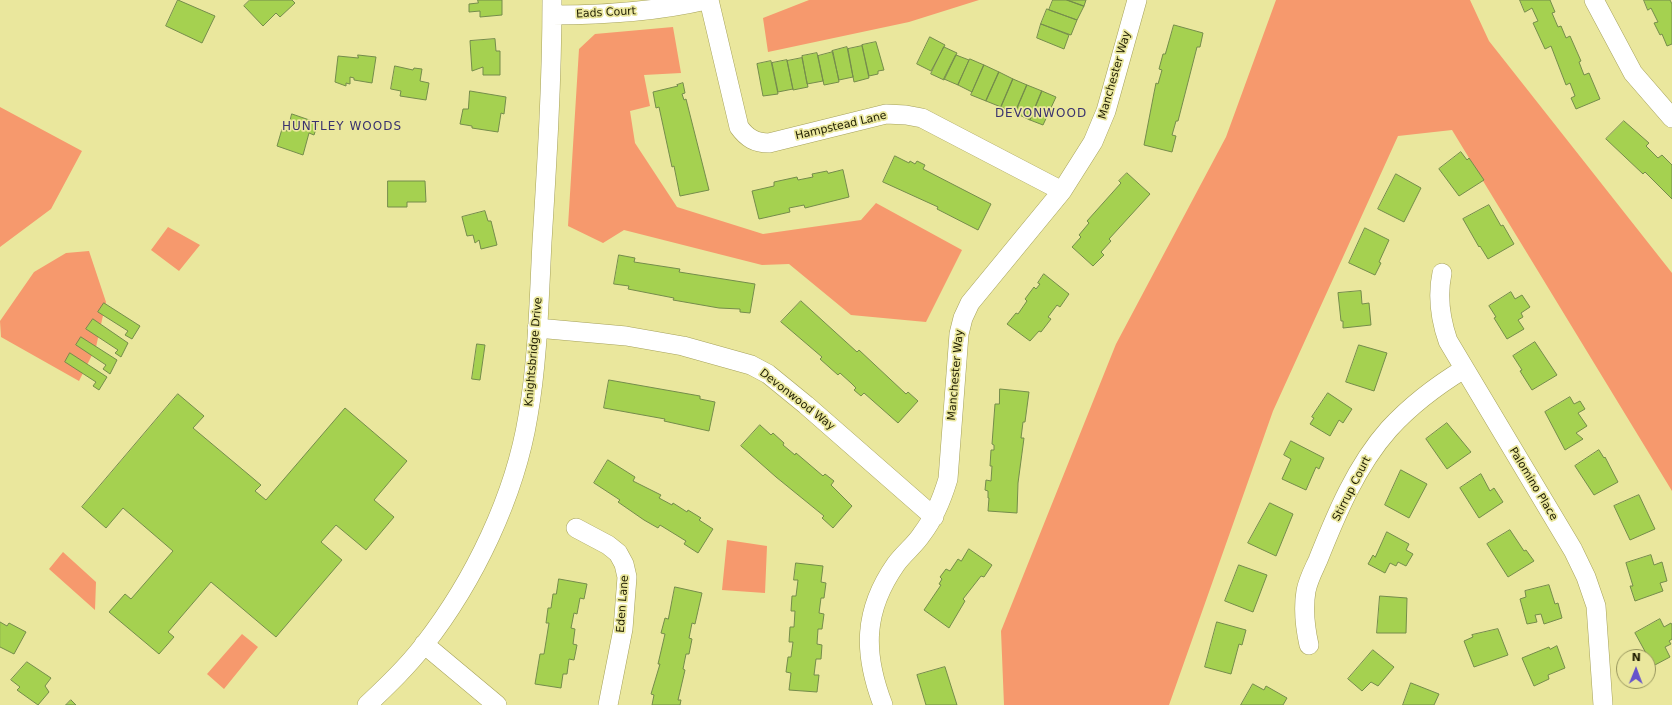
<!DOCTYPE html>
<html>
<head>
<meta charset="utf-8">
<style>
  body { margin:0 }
  #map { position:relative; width:1672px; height:705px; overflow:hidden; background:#eae79d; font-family:"DejaVu Sans",sans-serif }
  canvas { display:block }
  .north { position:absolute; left:1616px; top:649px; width:40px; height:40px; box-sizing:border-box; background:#eae79d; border:1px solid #98965e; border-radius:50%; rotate:1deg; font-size:11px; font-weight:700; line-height:16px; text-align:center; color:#1e1c00 }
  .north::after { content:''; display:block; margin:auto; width:14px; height:18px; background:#6653cc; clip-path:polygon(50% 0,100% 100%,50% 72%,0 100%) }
</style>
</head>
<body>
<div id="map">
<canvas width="1672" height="705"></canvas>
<div class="north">N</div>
</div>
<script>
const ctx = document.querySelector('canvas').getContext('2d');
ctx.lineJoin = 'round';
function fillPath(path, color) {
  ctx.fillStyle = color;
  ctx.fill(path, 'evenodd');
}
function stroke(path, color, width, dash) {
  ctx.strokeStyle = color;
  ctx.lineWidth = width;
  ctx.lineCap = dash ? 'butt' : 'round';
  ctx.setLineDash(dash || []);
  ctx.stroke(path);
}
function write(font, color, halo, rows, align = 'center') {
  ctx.font = font + ' "DejaVu Sans",sans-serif';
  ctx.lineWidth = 3.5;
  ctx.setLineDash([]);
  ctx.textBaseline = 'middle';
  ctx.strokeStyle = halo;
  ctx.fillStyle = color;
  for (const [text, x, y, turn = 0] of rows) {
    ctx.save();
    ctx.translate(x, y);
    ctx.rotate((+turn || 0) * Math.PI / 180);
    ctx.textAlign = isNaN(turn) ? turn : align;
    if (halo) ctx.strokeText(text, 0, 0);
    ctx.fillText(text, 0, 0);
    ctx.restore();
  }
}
const green = new Path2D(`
  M809,0h170l-70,22 -141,30 -5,-34z
  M1276,0h194l19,41 183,232v218l-220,-361 -54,6 -125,275 -104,294h-165l-3,-74 115,-287 110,-207z
  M673,27l8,46 -37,2 6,31 -20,5 5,32 42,64 86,27 98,-14 15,-17 86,47 -36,72 -75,-7 -62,-51 -27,1 -138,-35 -21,13 -35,-17 11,-177 16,-15z
  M0,107l82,44 -31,58 -51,38z
  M168,227l32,18 -21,26 -28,-21z
  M89,251l17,51 -10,45 -17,34 -78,-44 -1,-16 34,-49 32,-19z
  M727,540l40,6 -2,47 -43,-3z
  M63,552l33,30 -1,28 -46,-41z
  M242,634l16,13 -34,42 -17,-15z`);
const building = new Path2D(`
  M178,0l37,16 -13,27 -36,-17z
  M250,0h42l3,3 -15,14 -4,-4 -13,13 -19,-20z
  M478,0h24v15l-22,2v-6l-11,1v-8l9,-1z
  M1053,0h14l17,6 -7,14 -28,-10z
  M1067,0h19l-2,6z
  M1520,0h30l5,12 -3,1 6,14 3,-1 5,12 4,-2 11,25 -2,1 5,13 5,-2 11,26 -24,10 -5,-11 4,-2 -5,-13 -4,2 -15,-39 -6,3 -12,-26 5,-2 -6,-13 -7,4z
  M1644,0h26l2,4v40l-5,2 -5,-12 -2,1 -6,-12 4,-1 -7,-14 -3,2z
  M1047,9l30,11 -6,15 -30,-11z
  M1041,24l28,11 -5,14 -27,-11z
  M1174,25l29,8 -3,14h-3l-19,74h-2l-4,14 4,1 -4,16 -28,-7 10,-52 2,-10 2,1 4,-14 -3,-1 4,-15h2z
  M930,37l15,8 -14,26 -14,-7z
  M495,39l1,12h4v24h-17v-8l-11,4 -2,-30z
  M876,42l8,28 -6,1v3l-9,2 -7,-31z
  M862,46l7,32 -15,4 -6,-33z
  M847,47l6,30 -14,3 -7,-29z
  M944,47l13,6 -13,27 -13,-6z
  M833,52l6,30 -15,3 -6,-29z
  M817,53l6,28 -16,3 -5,-28z
  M358,55l18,2 -4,26 -18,-3v-2l-4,-1v7l-4,-1v3l-11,-4 3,-26 20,2z
  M956,55l13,5 -11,25 -14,-6z
  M802,58l6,29 -15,3 -6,-29z
  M970,59l14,6 -12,27 -14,-7z
  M787,60l6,29 -15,3 -6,-29z
  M771,61l7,33 -15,2 -6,-32z
  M984,65l15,7 -13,29 -15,-6z
  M395,66l18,4 1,-2 8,1 -2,12 9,2 -3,17 -26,-4 1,-5 -10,-2z
  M999,72l14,7 -12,28 -15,-6z
  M1013,79l14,6 -12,28 -14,-6z
  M683,83l2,10 -3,1 2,6 2,-1 23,91 -29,6 -6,-30 -2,1 -13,-60 -3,1 -3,-16 25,-6 -1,-1z
  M1027,85l15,6 -12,29 -15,-7z
  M470,91l36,6 -2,17 -3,-1 -3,19 -26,-4v-2l-12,-2 3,-15h5z
  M1042,91l14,6 -13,28 -13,-5z
  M292,114l26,9 -4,12 -5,-2 -6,22 -26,-9 5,-17 5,2z
  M1624,121l25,22 -3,3 12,12 4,-3 10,10v34l-27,-27 -2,2 -37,-35z
  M1461,152l6,8 2,-2 15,22 -25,16 -20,-27z
  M895,156l14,7 1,-2 5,3 2,-3 8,4 -2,4 68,35 -13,26 -41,-21 1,-2 -55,-25z
  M843,170l6,27 -44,11 -1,-3 -15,3 1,4 -31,7 -7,-28 22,-5v-4l23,-5 1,3 15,-3 -1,-3 15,-3 1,2z
  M1127,173l23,21 -41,45 2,2 -10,11 3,3 -11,11 -21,-19 9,-10 -2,-2 10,-12 -2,-2 34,-38 -2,-2z
  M1396,174l25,14 -17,34 -26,-13z
  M388,181h37l1,21h-19v5h-19z
  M1489,205l12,21 2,-1 11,19 -26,15 -8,-13 -1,1 -16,-28z
  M485,211l3,10h3l6,24 -16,4 -2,-9 -4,3 -2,-8 -6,1 -5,-19z
  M1365,228l24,12 -10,22 2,1 -6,12 -26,-12z
  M619,255l16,3 -1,4 46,7 -1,3 76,12 -5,29 -10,-1v-3l-21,-1 -46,-8 1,-2 -46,-9 1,-3 -15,-2z
  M1044,274l25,20 -9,13 -3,-2 -9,12 3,2 -10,13 -2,-1 -9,10 -23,-17 9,-11 2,1 9,-13 -2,-2 9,-12 2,2 4,-5 -2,-1z
  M1361,291l1,13 7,-1 2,22 -28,3v-7h-2l-3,-28z
  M1511,292l4,7 7,-4 8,12 -9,6 2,4 -5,3 6,9 -17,10 -13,-21 2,-1 -7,-11z
  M801,301l56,51 2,-2 47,44 2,-2 10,9 -20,22 -34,-30 -3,3 -7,-6 2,-2 -5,-5 -11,-10 -2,2 -18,-16 2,-2 -41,-35z
  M104,303l36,23 -8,13 -7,-4 3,-4 -30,-19z
  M93,319l35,24 -7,14 -6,-4 3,-3 -32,-21z
  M81,337l36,23 -7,14 -7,-5 3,-4 -30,-20z
  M1535,342l22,33 -25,15 -12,-19 2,-1 -9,-14z
  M477,344l8,1 -5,35 -8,-1z
  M1359,345l28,8 -13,38 -28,-9z
  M70,353l37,24 -8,13 -6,-4 3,-4 -31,-20z
  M609,380l91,16v3l15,3 -6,29 -45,-10 1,-2 -61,-11z
  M1000,389l29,3 -4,30h-2l-2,16h3l-6,45 -1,30 -29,-2 1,-13h-1v-7l-3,-1 1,-10 5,1 1,-15h-2l1,-16h3v-5l-2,-1 3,-40h4z
  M1328,393l24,16 -9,14 -4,-3 -9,16 -20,-12 4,-6 -2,-1z
  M178,394l26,22 -11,12 68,57 -6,6 11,9 79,-92 62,53 -33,39 20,17 -28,33 -30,-25 -15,17 21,18 -66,77 -65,-55 -43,50 6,5 -15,17 -50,-42 16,-18 6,5 42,-48 -50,-43 -17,20 -24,-21z
  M1570,397l4,7 6,-3 5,8 -7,4 9,13 -11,7 7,6 -18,11 -20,-38z
  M1447,423l24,29 -24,17 -21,-30z
  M760,425l11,10 2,-2 11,10 -1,2 12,10 1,-2 27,23 2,-2 9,7 -3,4 21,21 -19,22 -11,-10 2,-2 -48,-39 -35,-31z
  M1291,441l33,17 -5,11 -3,-2 -10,23 -24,-11 9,-20 -7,-4z
  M1599,450l5,8 1,-1 13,25 -24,13 -19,-29z
  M608,460l27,17 -2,4 28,14 -2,3 13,7 1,-2 14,9 1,-2 13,8 -2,2 14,9 -15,24 -14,-9 2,-3 -26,-16 -2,3 -14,-8 -26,-18 2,-2 -26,-17z
  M1401,470l26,14 -18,34 -24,-13z
  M1481,474l9,17 4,-3 9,14 -24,16 -19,-30z
  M1639,495l16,34 -25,11 -16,-34z
  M1270,503l23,11 -17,42 -28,-13z
  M1510,530l14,21 2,-1 8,11 -26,16 -21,-33z
  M1387,532l22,12 -3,6 7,4 -7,12 -8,-4 -2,4 -6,-3 -5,10 -17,-9 5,-9 2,2z
  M969,549l23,16 -8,12 -3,-1 -18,23 2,2 -16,27 -25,-18 17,-25 -2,-1 3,-5 -2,-2 6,-8 4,2 8,-12 3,2z
  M1651,555l3,10 8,-3 5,19 -7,2 3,8 -28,10 -5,-15h3l-7,-23z
  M796,563l27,3 -2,16 5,1 -2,15h-3l-2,15 5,1 -2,15h-4l-1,15 5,1 -1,14h-5l-2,16h5l-2,17 -28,-2 2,-17 -5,-1 2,-15h3l2,-15h-4l1,-15h4l1,-16h-4l1,-15h4l2,-16h-4z
  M1239,565l28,10 -14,37 -28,-11z
  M559,579l28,5 -3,15 -4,-1 -3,16 -3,-1 -3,15 4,1 -2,15 4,1 -3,15 -5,-1 -2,15h-4l-2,14 -26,-4 5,-30h4l5,-31h-3l2,-15h3l2,-14h3z
  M1549,585l6,19 3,-1 4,15 -18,6 -3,-10 -6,1 2,7 -10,2 -7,-25 6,-2 -1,-6z
  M675,587l27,6 -7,31 -3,-1 -3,15 3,1 -3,15h-3l-3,15 2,1 -7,30h3l-1,5h-28l2,-10 -3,-1 9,-30h-2l7,-30 -4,-1 4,-15 3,1z
  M1380,596l27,2 -1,35h-29z
  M1660,619l4,8 7,-4 1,2v14l-3,2 2,3 -6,3 5,10 -17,9 -18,-33z
  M0,622l7,4 2,-3 17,9 -12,22 -14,-7z
  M1217,622l29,8 -4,15 -3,-1 -8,30 -26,-7z
  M1498,629l10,26 -34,12 -10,-26 9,-4 -1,-2z
  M1557,646l8,22 -17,7 1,4 -15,7 -12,-28 27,-11 1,2z
  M1373,650l21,17 -16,19 -7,-4 -9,9 -14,-12z
  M27,662l24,16 -6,8 4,6 -11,13 -21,-15 3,-3 -9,-7z
  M945,667l12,38h-31l-9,-30z
  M1411,683l28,11 -5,11h-31z
  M1253,684l11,6 2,-4 21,12 -4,7h-42z
  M71,700l5,5h-10z`);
const minor = new Path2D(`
  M709,0l30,127c8,11 16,16 30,16l117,-29 20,1 16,3 140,73
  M1594,0l39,73 39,45
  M552,15c52,0 103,-3 154,-15
  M1442,273c-5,24 -2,45 6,68l125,209 13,27 10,29 7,99
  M537,328l89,8 57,10 68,19 17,9 38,31 128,112
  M576,528l32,17 10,8 6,11 3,13 -4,52 -15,76
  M424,644l73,61
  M1309,645c-4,-18 -6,-36 -3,-54 2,-11 8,-22 12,-31 18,-45 38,-94 71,-131 22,-24 47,-43 75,-60
  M367,705c20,-19 40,-38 57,-60 50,-64 91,-149 104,-229 10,-57 11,-116 14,-174 5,-80 10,-161 10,-242
  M883,705c-20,-52 -20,-94 13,-141 8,-11 19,-19 26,-30 13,-17 20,-35 26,-55l11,-145 4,-16 7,-15 92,-112 31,-49 13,-31 31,-111`);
const streetNames = [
  ["Eads Court",606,13,-3],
  ["Manchester Way",1115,75,-74],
  ["Hampstead Lane",841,126,-13],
  ["Knightsbridge Drive",534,352,-85],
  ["Manchester Way",956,375,-85],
  ["Devonwood Way",797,400,38],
  ["Palomino Place",1533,484,59],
  ["Stirrup Court",1352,489,-63],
  ["Eden Lane",623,604,-86]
];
const neighbourhoodNames = [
  ["DEVONWOOD",1041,114],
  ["HUNTLEY WOODS",342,127]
];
fillPath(green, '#f6996d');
fillPath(building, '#a5d150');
stroke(building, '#748c4b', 1);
stroke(minor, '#a5a159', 20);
stroke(minor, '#fff', 19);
write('11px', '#1e1c00', '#eae79d', streetNames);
ctx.letterSpacing = '1px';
write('12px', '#3a326e', '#eae79d', neighbourhoodNames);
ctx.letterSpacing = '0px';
</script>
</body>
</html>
